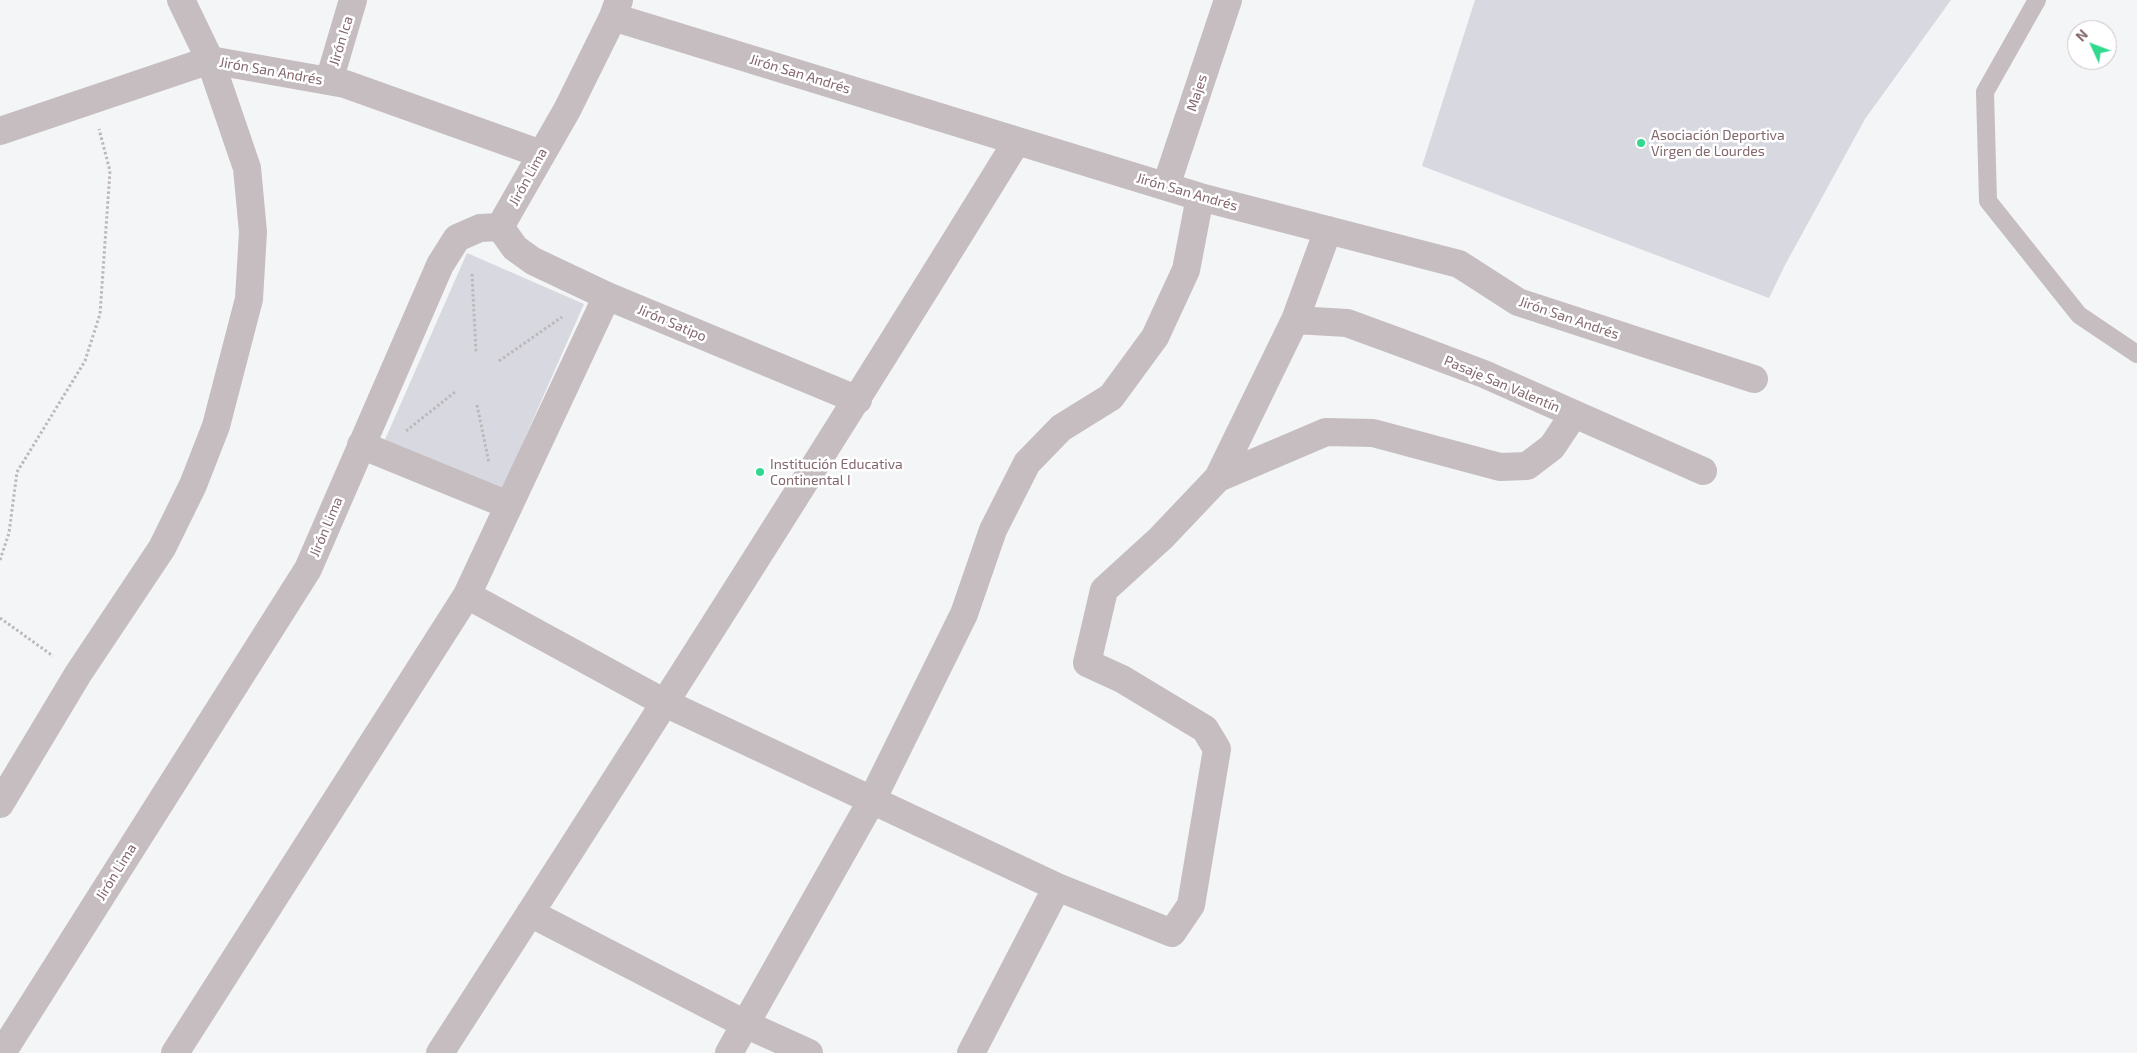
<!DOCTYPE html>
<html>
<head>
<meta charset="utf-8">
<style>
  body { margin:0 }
  #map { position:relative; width:2137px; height:1053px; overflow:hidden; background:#f3f5f6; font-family:"Exo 2",sans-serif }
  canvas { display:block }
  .north { position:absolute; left:2067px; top:20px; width:50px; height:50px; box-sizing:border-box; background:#fff; border:1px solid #cdc2c5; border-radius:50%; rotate:313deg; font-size:14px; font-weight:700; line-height:20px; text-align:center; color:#83676d }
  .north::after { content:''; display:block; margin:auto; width:18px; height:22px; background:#30d98e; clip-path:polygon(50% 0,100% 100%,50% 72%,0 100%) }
</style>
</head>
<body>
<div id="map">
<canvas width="2137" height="1053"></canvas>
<div class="north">N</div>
</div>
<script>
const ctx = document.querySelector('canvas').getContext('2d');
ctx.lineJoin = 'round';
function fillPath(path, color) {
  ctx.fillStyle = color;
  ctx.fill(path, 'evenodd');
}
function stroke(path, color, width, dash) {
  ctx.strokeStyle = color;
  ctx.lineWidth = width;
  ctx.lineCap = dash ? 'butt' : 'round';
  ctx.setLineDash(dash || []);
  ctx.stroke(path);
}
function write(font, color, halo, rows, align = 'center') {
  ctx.font = font + ' "Exo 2",sans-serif';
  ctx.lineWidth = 5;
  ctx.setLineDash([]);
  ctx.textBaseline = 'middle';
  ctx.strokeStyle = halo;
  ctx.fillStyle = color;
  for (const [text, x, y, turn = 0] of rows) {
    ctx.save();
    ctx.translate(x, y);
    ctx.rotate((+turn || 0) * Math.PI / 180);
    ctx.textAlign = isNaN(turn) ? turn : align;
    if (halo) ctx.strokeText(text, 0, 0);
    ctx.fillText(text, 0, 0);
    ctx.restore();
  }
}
const green = new Path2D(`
  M1475,0h476l-86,119 -80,146 -16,33 -347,-132z
  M467,253l117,51 -87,197 -117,-50z`);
const path = new Path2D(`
  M472,274l4,78
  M499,361l63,-44
  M477,405l12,58
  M406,431l49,-39
  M0,560l9,-27 8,-61 68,-111 15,-47 10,-143 -11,-42
  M0,618l53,38`);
const lane = new Path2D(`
  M2037,0l-52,92 3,109 91,114 58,39`);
const street = new Path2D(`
  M613,17l587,180 259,67 59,38 236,77
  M329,81l24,-81
  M0,131l210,-71 135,24 196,70
  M1166,186l62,-186
  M500,227l15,21 18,13 74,35 251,104
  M1295,320l52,3 52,19 85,32 219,97
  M361,445l147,60
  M1218,478l108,-46 47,1 127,34 27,-1 25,-19 22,-33
  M467,595l198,108 392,184 115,46 19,-28 26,-156 -12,-20 -83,-50 -35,-16 17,-73 57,-52 57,-60 77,-158 33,-90
  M0,804l78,-130 84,-126 31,-63 23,-59 33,-127 4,-67 -6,-64 -37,-108 -29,-60
  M530,913l215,111 64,29
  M2,1053l306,-484 132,-304 17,-27 23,-10 20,-1 67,-117 46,-93 6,-17
  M175,1053l292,-458 140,-299
  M440,1053c195,-302 388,-605 577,-912
  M729,1053l143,-253 92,-186 29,-84 34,-67 34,-35 50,-31 44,-60 31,-67 14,-73
  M971,1053l86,-166`);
const markers = [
  [1641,143,5,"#30d98e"],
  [760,472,5,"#30d98e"]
];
const streetNames = [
  ["Jirón Ica",341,41,-73],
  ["Jirón San Andrés",271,71,10],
  ["Jirón San Andrés",800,74,17],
  ["Majes",1197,93,-72],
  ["Jirón Lima",528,177,-61],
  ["Jirón San Andrés",1187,192,16],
  ["Jirón San Andrés",1569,318,19],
  ["Jirón Satipo",672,323,23],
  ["Pasaje San Valentín",1502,384,23],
  ["Jirón Lima",326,527,-67],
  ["Jirón Lima",116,872,-58]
];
const poiNames = [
  ["Asociación Deportiva",1651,135],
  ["Virgen de Lourdes",1651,151],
  ["Institución Educativa",770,464],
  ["Continental I",770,480]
];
fillPath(green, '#d8d8e0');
stroke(path, '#bdb8b9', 3, [2.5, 2.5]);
stroke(lane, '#c5bdbf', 18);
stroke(street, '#c5bdbf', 28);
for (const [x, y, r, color] of markers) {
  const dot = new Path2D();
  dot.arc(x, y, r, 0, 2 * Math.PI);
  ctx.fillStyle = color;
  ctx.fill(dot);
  stroke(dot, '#fff', 2);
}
write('14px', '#83676d', '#fff', streetNames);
write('14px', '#83676d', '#fff', poiNames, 'left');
</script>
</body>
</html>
